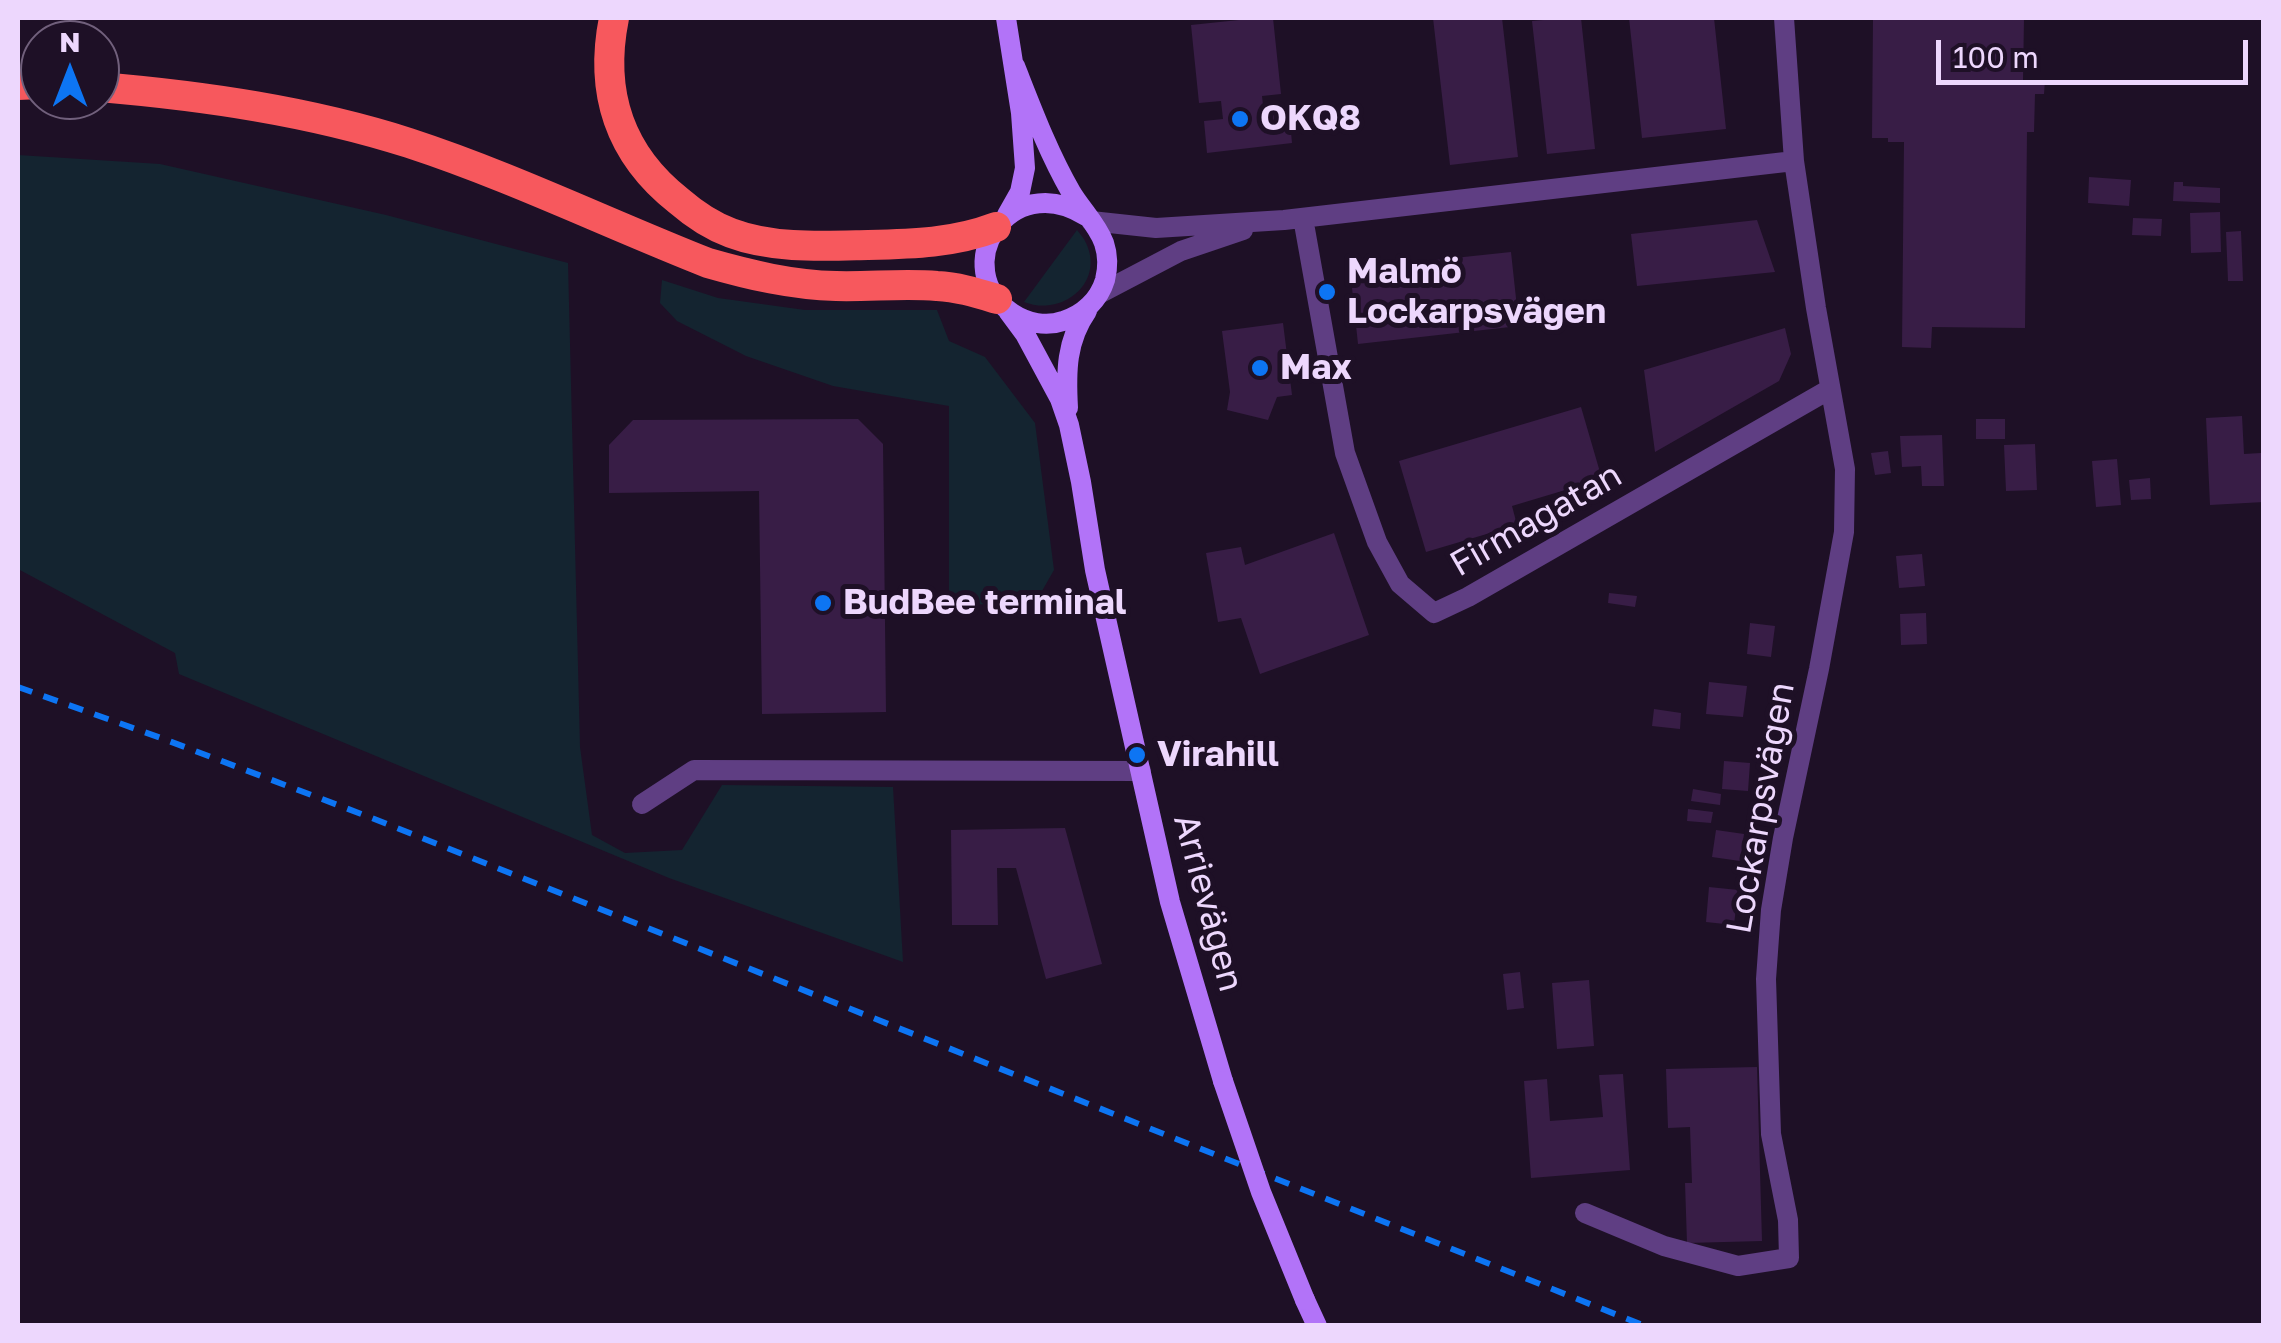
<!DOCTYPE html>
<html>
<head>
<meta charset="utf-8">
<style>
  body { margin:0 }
  #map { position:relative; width:2281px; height:1343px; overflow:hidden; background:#1e1026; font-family:"Golos Text",sans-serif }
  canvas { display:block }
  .frame { position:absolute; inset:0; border:20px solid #edd7fd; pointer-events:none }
  .north { position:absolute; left:20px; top:20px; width:100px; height:100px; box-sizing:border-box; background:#1e1026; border:2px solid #71607c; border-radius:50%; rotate:0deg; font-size:28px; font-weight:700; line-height:40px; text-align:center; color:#edd7fd }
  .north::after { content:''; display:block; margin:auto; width:35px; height:45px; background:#0d75f3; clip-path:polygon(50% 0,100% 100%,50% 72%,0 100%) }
  .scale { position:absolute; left:1936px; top:40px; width:312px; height:45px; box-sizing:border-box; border:5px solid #edd7fd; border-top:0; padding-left:12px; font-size:30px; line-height:35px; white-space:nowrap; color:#edd7fd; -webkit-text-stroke:8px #1e1026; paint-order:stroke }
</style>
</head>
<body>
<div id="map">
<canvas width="2281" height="1343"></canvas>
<div class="frame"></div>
<div class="north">N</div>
<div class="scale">100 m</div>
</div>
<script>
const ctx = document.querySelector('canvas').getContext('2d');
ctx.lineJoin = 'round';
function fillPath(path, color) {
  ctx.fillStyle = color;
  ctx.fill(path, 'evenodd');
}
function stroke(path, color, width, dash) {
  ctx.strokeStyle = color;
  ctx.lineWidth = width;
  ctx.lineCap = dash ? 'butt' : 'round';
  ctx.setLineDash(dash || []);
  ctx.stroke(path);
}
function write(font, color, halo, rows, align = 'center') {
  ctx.font = font + ' "Golos Text",sans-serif';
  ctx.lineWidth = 10;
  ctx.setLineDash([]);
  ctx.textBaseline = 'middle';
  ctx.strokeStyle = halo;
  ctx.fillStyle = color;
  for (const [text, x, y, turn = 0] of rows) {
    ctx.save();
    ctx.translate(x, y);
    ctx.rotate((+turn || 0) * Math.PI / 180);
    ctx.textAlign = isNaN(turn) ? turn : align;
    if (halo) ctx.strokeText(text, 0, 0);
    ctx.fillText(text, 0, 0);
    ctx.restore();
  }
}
const green = new Path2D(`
  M18,155l142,9 226,51 182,48 12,484 12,88 33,18 57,-3 40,-65 171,2 10,175 -234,-84 -490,-204 -4,-21 -157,-84z
  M1077,230c3,4 7,8 9,13 19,40 -24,74 -62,59z
  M662,280l56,18 87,12h132l12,31 36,16 50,66 19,147 -20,35 -85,-1v-198l-116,-20 -87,-30 -69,-35 -17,-18z`);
const building = new Path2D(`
  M1258,18h15l8,76 -19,2 2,18 25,-3 3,32 -85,10 -3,-32 19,-2 -2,-18 -22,2 -8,-78z
  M1433,18h69l16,139 -68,8z
  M1566,18h15l14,131 -48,5 -15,-133z
  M1629,18h85l12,111 -84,9z
  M1873,18h151l-1,62h22l-1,14h-9l-1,38h-7l-2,196 -93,-1 -1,21 -29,-1 2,-205h-16v-4h-16z
  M2089,177l42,3 -2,26 -41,-3z
  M2174,182h9v4l37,2v15l-47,-2z
  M2220,212l1,40 -30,1 -1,-40z
  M2133,218l29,1 -1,17 -29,-1z
  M1757,220l18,52 -138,14 -6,-52z
  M2241,231l2,50h-15l-2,-49z
  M1511,252l8,74 -161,18 -8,-75z
  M1283,323l9,72 -15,2 -9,23 -41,-10 3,-18 -8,-61z
  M1785,328l6,26 -12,27 -124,71 -11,-82z
  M1581,407l21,72 -90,27 5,19 -91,27 -27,-91z
  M2242,416l2,38 17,-1 3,49 -54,3 -4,-87z
  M858,419l25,25 3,268 -124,2 -3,-223 -150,2v-48l24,-25z
  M1976,419h29v20h-29z
  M1942,435l2,51h-22l-1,-20 -19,1 -2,-31z
  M2035,444l2,46 -31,1 -2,-46z
  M1888,451l3,22 -16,2 -4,-22z
  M2117,459l4,46 -25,2 -4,-46z
  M2150,478l1,21 -20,1 -2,-20z
  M1334,533l35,102 -109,39 -19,-56 -23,4 -12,-69 35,-6 4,18z
  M1922,554l3,32 -26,2 -3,-32z
  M1609,593l28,3 -2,11 -27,-4z
  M1926,613l1,31 -26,1 -1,-31z
  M1750,623l25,3 -4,31 -24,-3z
  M1709,682l38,4 -4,31 -37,-3z
  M1654,709l27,4 -1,16 -28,-3z
  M1724,761l26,2 -2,28 -26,-2z
  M1693,789l28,5 -1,11 -29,-4z
  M1688,809l25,3 -2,11 -24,-2z
  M1065,828l37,136 -56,15 -30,-111h-19l1,57h-46l-1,-95z
  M1716,830l28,4 -4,27 -28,-4z
  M1709,887l29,3 -4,35 -28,-3z
  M1520,972l4,36 -17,2 -4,-36z
  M1589,980l5,66 -37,3 -5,-66z
  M1757,1067l5,174 -75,2 -2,-60h7l-2,-56 -22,1 -2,-59z
  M1623,1074l7,96 -99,8 -7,-97 23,-2 3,42 53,-4 -4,-42z`);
const street = new Path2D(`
  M1303,218l42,235 32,89 23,42 34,29 34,-16 362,-208
  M1091,221l65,7 128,-8 510,-59
  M1099,294l82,-43 62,-21
  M642,804l52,-34 447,1
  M1585,1213l79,33 74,20 51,-8 -1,-38 -17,-86 -5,-155 5,-69 12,-72 36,-169 25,-137 1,-63 -29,-161 -22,-147 -10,-143`);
const secondary = new Path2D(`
  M1006,18l15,95 4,55 -5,24 -13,23
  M1015,66c17,43 33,86 56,126 10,17 26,32 33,51 4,12 4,25 1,37 -6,20 -22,35 -42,41 -17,6 -36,2 -51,-8 -65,-44 -4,-146 74,-97
  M1008,311l17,23 35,65 9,26 12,57 14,88 75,332 53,179
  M1068,408c-2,-36 -2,-67 19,-97
  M1305,1300l12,26`);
const highway = new Path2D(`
  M614,18c-15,74 5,136 65,183 15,13 33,25 52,32 42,16 93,13 137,12 45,-1 86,-2 128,-18
  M18,85l22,-1
  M100,87c104,9 209,24 309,56 101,33 200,81 299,120 42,12 84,22 128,23 34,1 68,-3 101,0 21,1 40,7 60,13`);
const rail = new Path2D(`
  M2263,18h1
  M18,687l143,51 211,80 1273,508`);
const secondaryBridge = new Path2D(`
  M1223,1081l38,111 44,108`);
const markers = [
  [1240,119,10,"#0d75f3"],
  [1327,292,10,"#0d75f3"],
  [1260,368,10,"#0d75f3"],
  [823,603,10,"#0d75f3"],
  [1137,755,10,"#0d75f3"]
];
const poiNames = [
  ["OKQ8",1260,119],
  ["Malmö",1347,272],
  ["Lockarpsvägen",1347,312],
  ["Max",1280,368],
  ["BudBee terminal",843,603],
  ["Virahill",1157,755]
];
const streetNames = [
  ["Firmagatan",1536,520,-30],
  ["Lockarpsvägen",1761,808,-80],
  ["Arrievägen",1208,903,75]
];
fillPath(green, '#142430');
fillPath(building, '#381d46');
stroke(street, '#5f3e83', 20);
stroke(secondary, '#b273f8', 20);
stroke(highway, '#f7585d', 30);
stroke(rail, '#0d75f3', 6, [15, 12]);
stroke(secondaryBridge, '#b273f8', 20);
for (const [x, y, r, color] of markers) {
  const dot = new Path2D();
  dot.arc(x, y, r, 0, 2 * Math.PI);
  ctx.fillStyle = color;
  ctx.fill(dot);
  stroke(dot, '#1e1026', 4);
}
write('bold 35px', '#edd7fd', '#1e1026', poiNames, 'left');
write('35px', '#edd7fd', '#1e1026', streetNames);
</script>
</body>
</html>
